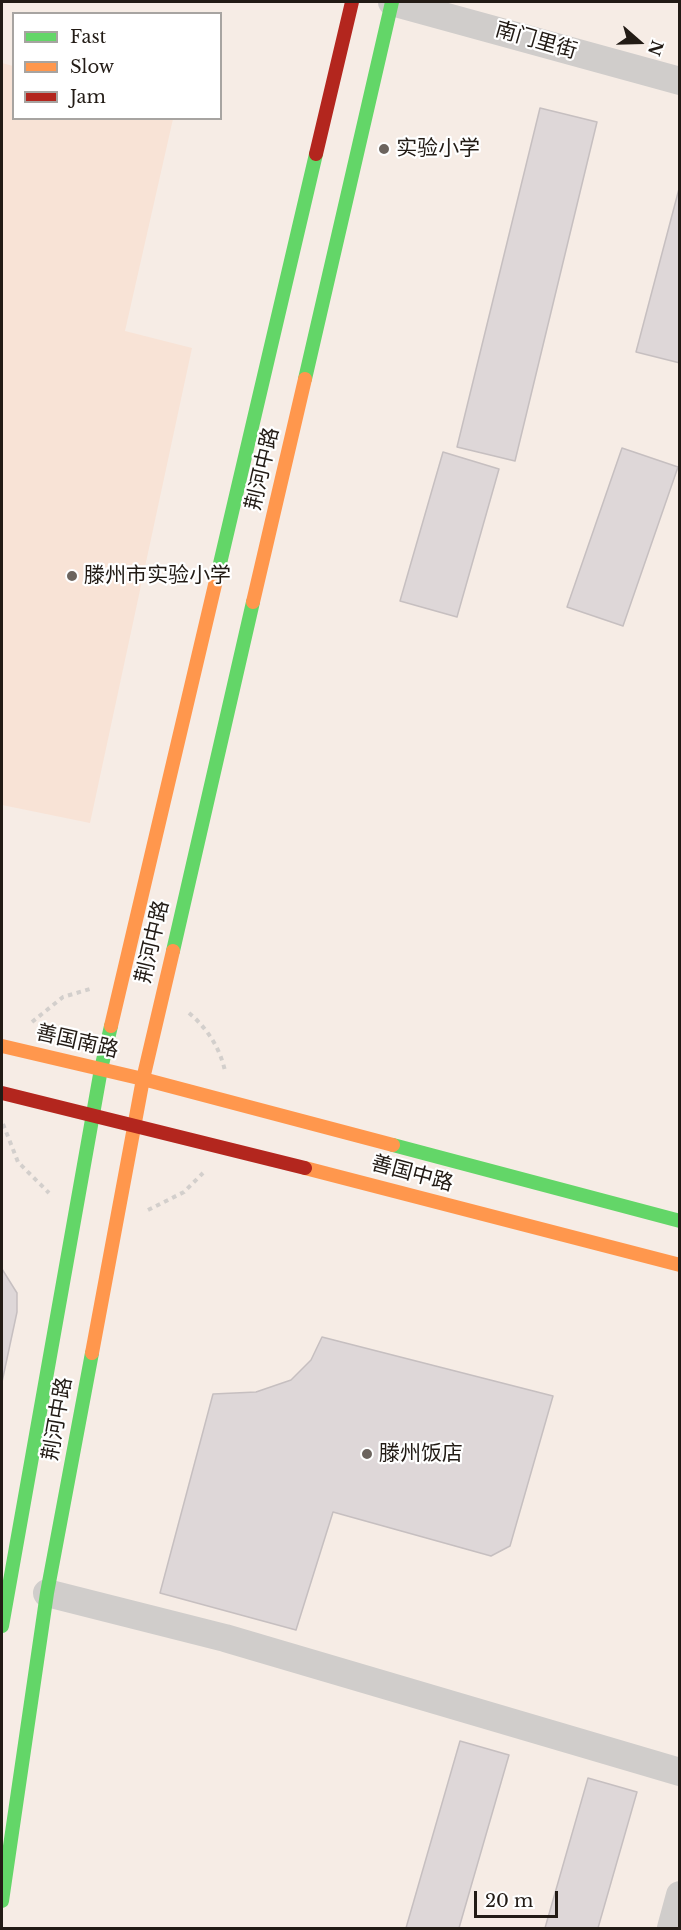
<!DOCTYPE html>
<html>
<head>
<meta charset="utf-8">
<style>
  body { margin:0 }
  #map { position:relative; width:681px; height:1930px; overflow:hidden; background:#f6ece5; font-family:"Libre Baskerville",serif }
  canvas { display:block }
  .frame { position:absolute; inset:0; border:3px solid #221b15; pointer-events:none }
  .legend { position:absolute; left:12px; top:12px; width:210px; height:108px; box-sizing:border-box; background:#fff; border:2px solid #a7a4a1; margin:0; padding:8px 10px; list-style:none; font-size:18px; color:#221b15 }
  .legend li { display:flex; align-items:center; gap:12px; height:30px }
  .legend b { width:30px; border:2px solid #a7a4a1 }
  .north { position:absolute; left:609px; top:12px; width:60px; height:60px; -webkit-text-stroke:4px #fff; paint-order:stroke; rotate:110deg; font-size:16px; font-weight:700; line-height:24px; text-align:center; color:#221b15 }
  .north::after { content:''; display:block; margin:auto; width:21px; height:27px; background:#221b15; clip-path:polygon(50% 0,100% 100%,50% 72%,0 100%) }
  .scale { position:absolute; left:474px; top:1891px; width:84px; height:27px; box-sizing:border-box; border:3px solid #221b15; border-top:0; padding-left:8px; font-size:18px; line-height:21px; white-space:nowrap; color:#221b15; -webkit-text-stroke:4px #fff; paint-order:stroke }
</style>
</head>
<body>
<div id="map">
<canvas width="681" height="1930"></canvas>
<div class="frame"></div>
<ul class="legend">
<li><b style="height:8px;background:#63d668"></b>Fast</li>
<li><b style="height:8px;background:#ff974d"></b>Slow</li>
<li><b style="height:8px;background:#b3261e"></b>Jam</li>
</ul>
<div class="north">N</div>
<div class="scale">20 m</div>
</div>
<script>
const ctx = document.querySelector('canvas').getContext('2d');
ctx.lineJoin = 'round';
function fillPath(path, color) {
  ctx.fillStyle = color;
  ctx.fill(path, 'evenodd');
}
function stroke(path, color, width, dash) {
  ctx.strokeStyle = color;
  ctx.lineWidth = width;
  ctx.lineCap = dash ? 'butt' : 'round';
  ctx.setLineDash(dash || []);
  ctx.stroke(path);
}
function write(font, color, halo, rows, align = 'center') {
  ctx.font = font + ' "Libre Baskerville","Noto Sans SC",serif';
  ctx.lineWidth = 4.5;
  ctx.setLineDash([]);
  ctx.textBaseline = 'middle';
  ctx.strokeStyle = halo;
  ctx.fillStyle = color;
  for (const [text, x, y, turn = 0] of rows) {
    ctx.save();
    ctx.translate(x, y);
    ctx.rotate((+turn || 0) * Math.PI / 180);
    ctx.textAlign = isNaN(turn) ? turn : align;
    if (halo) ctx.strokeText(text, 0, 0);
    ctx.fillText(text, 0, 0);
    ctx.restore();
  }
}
const built = new Path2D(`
  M2,63l11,3 1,52 159,1 -48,212 67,17 -102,475 -88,-18z`);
const building = new Path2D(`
  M540,108l57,14 -82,339 -58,-14z
  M680,185v178l-44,-11z
  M622,448l56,19 -55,159 -56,-19z
  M443,452l56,17 -42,148 -57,-16z
  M2,1269l15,24v19l-15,70z
  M322,1337l231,59 -43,150 -19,10 -158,-44 -37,118 -136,-37 53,-199 43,-2 35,-12 20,-20z
  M460,1741l49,14 -50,173h-53z
  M588,1778l49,14 -39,136h-53z`);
const path = new Path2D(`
  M189,1013c18,15 31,35 36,58
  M32,1022l31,-25 27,-8
  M3,1124l15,38 31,31
  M148,1210l36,-18 19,-19`);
const street = new Path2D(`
  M392,2l288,79
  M47,1593l178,45 455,134
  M671,1928l9,-33`);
const fast = new Path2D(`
  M305,379l87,-377
  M218,572l98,-418
  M173,951l80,-349
  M393,1145l287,76
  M2,1626l99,-557 10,-43
  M2,1901l45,-308 45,-240`);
const slow = new Path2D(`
  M253,602l52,-223
  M111,1026l107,-454
  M2,1046l141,33 250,66
  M305,1168l375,97
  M92,1353l51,-274 30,-128`);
const jam = new Path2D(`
  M316,154l36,-152
  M2,1093l303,75`);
const markers = [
  [384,149,6,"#6c645e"],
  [72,576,6,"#6c645e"],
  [367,1454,6,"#6c645e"]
];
const streetNames = [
  ["南门里街",536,41,16],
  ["荆河中路",263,469,-77],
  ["荆河中路",153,942,-77],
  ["善国南路",77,1042,13],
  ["善国中路",412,1174,15],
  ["荆河中路",58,1419,-80]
];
const poiNames = [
  ["实验小学",396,149],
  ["滕州市实验小学",84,576],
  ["滕州饭店",379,1454]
];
fillPath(built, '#f8e3d6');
fillPath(building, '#ded7d8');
stroke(building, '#c6bfc0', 1.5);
stroke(path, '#d3cfcc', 4, [4.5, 4.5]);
stroke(street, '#d0cdcb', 28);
stroke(fast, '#63d668', 14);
stroke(slow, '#ff974d', 14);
stroke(jam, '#b3261e', 14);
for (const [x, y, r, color] of markers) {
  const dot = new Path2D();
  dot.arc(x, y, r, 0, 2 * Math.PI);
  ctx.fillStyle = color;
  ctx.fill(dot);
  stroke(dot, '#fff', 2);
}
write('21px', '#221b15', '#fff', streetNames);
write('21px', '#221b15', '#fff', poiNames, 'left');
</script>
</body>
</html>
